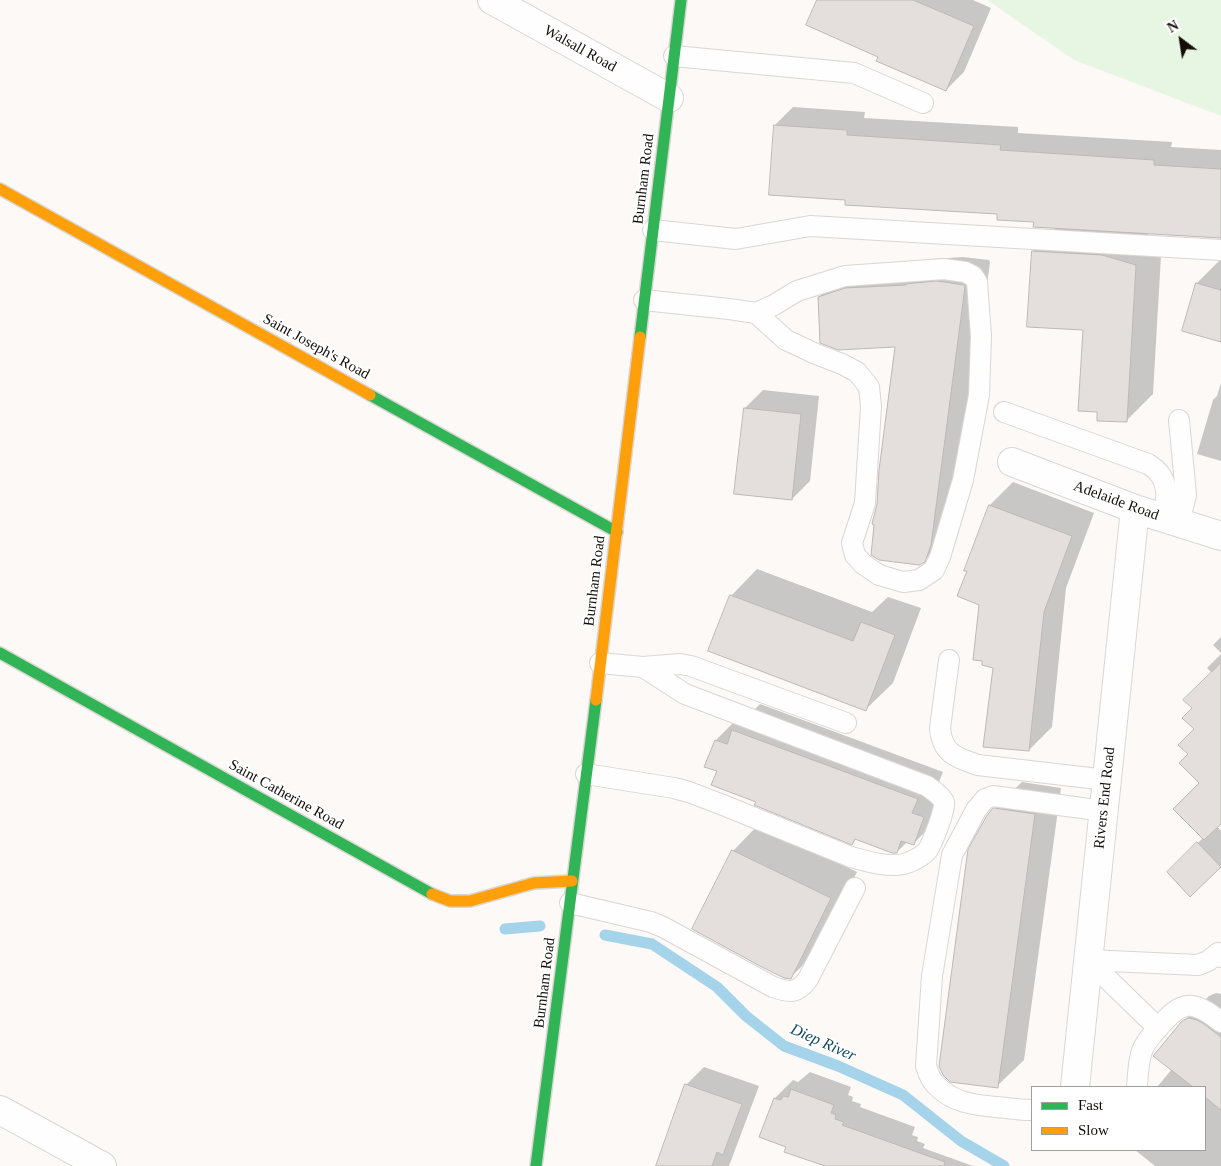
<!DOCTYPE html>
<html>
<head>
<meta charset="utf-8">
<style>
  body { margin:0 }
  #map { position:relative; width:1221px; height:1166px; overflow:hidden; background:#fcf9f7; font-family:"Times New Roman",serif }
  canvas { display:block }
  .legend { position:absolute; left:1031px; top:1086px; width:175px; height:65px; box-sizing:border-box; background:#fff; border:1px solid #a19f9d; margin:0; padding:6px 9px; list-style:none; font-size:15px; color:#140e09 }
  .legend li { display:flex; align-items:center; gap:10px; height:25px }
  .legend b { width:25px; border:1px solid #a19f9d }
  .north { position:absolute; left:1156px; top:15px; width:50px; height:50px; -webkit-text-stroke:4px #fff; paint-order:stroke; rotate:329deg; font-size:14px; font-weight:700; line-height:20px; text-align:center; color:#140e09 }
  .north::after { content:''; display:block; margin:auto; width:18px; height:22px; background:#140e09; clip-path:polygon(50% 0,100% 100%,50% 72%,0 100%) }
</style>
</head>
<body>
<div id="map">
<canvas width="1221" height="1166"></canvas>
<ul class="legend">
<li><b style="height:6px;background:#30b455"></b>Fast</li>
<li><b style="height:6px;background:#ff9f0a"></b>Slow</li>
</ul>
<div class="north">N</div>
</div>
<script>
const ctx = document.querySelector('canvas').getContext('2d');
ctx.lineJoin = 'round';
function fillPath(path, color) {
  ctx.fillStyle = color;
  ctx.fill(path, 'evenodd');
}
function stroke(path, color, width, dash) {
  ctx.strokeStyle = color;
  ctx.lineWidth = width;
  ctx.lineCap = dash ? 'butt' : 'round';
  ctx.setLineDash(dash || []);
  ctx.stroke(path);
}
function write(font, color, halo, rows, align = 'center') {
  ctx.font = font + ' "Times New Roman",serif';
  ctx.lineWidth = 4.5;
  ctx.setLineDash([]);
  ctx.textBaseline = 'middle';
  ctx.strokeStyle = halo;
  ctx.fillStyle = color;
  for (const [text, x, y, turn = 0] of rows) {
    ctx.save();
    ctx.translate(x, y);
    ctx.rotate((+turn || 0) * Math.PI / 180);
    ctx.textAlign = isNaN(turn) ? turn : align;
    if (halo) ctx.strokeText(text, 0, 0);
    ctx.fillText(text, 0, 0);
    ctx.restore();
  }
}
const green = new Path2D(`
  M987,0h234v116l-147,-56z`);
const shadow = new Path2D(`
  M819,0h154l18,8 -27,64 -18,18z
  M793,107l72,5 -1,6 154,9v6l154,9 -1,5 50,3v88l-74,-5v1l15,5 -9,155 -27,27 -42,-92 -51,-78 24,-24 -22,-6 -37,-8 -151,-14 -72,-74z
  M963,257l26,3 1,2 -34,257 -7,17 -25,25 -46,-57 19,-158 -78,-49 25,-25 27,-8 60,-3 2,-2z
  M1221,259v82l-38,-11 14,-47z
  M1221,383v78l-24,-7 16,-54 4,-4z
  M763,390l56,6 -9,85 -18,18 -47,-91z
  M1013,482l81,31 -28,75 -14,139 -23,23 -34,-83 -14,-63 -12,-34h-3l24,-65z
  M757,569l115,43 16,-15 33,11 -28,75 -27,26 -135,-113z
  M1221,637v16l-8,-8z
  M1221,654v168l-4,4 4,5v34l-31,30 -22,-23 35,-34 -3,-55 -10,-29 5,-25 -2,-21 19,-35 -5,-5z
  M760,704l183,68 -6,15 13,4 -10,26 -27,27 -6,-2 -10,10 -40,-14 -5,5 -94,-42 -40,-30 -12,-5 10,-26 26,-26 6,2z
  M1022,782l39,6 -37,272 -27,26 -4,-276z
  M759,824l98,48 -40,79 -27,27 -57,-127z
  M1216,993l5,1v172h-66l-20,-16h70v-63h-48l15,-18 11,-47 26,-26z
  M704,1067l55,19 -30,80h-72l29,-81z
  M810,1072l41,15 -3,8 5,2 -1,4 9,3 -1,3 55,20 -3,8 6,2 -1,4 8,3 -2,4 50,18h-145l-41,-20 -12,-48 18,-18 5,2z`);
const stream = new Path2D(`
  M505,929l35,-3
  M605,935l47,9 65,43 29,29 38,30 54,20 65,29 58,46 43,25`);
const building = new Path2D(`
  M817,0h96l61,26 -28,65 -70,-30 2,-4 -72,-32z
  M774,125l73,5v5l154,10 -1,5 154,10v5l67,4v69l-188,-11 1,-5 -37,-2v-6l-152,-9v-5l-76,-5z
  M1032,251l70,4 34,10 -9,157 -30,-1v-9l-19,-1 5,-81 -56,-3z
  M937,281l27,4 1,2 -34,258 -6,17 -6,3 -40,-5 -8,-5 3,-30 -2,-1 5,-20 2,-34 16,-123 -57,3 -18,-7 -2,-46 27,-9 61,-3 1,-1z
  M1196,283l25,7v52l-39,-11z
  M744,408l57,6 -9,86 -58,-6z
  M989,505l83,31 -28,76 -15,139 -46,-4 10,-79 -11,-3v-4l-9,-1 6,-55 -22,-9 10,-25h-3z
  M730,595l123,46 8,-19 34,13 -29,76 -158,-60z
  M1221,663v161l-17,16 -31,-31 26,-26 -20,-20 9,-9 -10,-9 16,-16 -12,-11 10,-10 -9,-8z
  M732,730l186,69 -6,14 12,4 -10,28 -13,-4 -4,12h-5l-37,-14 -3,6 -98,-40 2,-3 -45,-17 6,-14 -13,-4 11,-27 12,4z
  M994,808l41,6 -37,274 -48,-6 -7,-7 -4,-9 29,-217 18,-32 6,-8z
  M1197,842l24,25 -31,30 -23,-25z
  M732,850l99,48 -40,81 -7,-1 -24,-12 -68,-37z
  M1189,1018l8,2 7,4 17,13v73l-16,-13v-10h-12l-40,-31 29,-35z
  M685,1084l57,20 -19,51 -6,-3 -5,14h-56z
  M791,1089l43,16 -3,8 5,2 -1,4 9,3 -2,3 103,37 -1,4h-119l-41,-14 2,-5 -27,-10 15,-39 7,2 2,-4 5,1z`);
const lane = new Path2D(`
  M674,56l180,17 69,30
  M653,230l83,9 74,-13 411,24
  M644,300l85,9 27,4 30,27 30,14 26,10 15,8 12,15 2,19 -6,97 -13,40 3,12 8,9 16,11 24,7 16,-2 15,-10 6,-13 23,-77 16,-85 2,-59 -4,-54 -4,-6 -8,-4 -21,-3 -99,7 -48,15 -23,14 -18,8
  M1004,412l144,52c22,13 20,32 15,54
  M1179,420l7,75 -7,28
  M949,660l-9,68c2,26 17,30 38,37l129,15
  M643,667l37,-3 11,2 155,57
  M586,774l88,14 15,4 34,13 128,52c19,5 43,13 61,4 4,-2 11,-6 14,-9 5,-5 20,-43 18,-50 -3,-7 -12,-12 -17,-16l-242,-92 -42,-27 -43,-4
  M570,903l81,19 12,5 110,60c17,6 24,7 35,-8l47,-91
  M1088,960l70,68c-6,7 -13,14 -16,23 -4,11 -4,25 -5,36
  M1088,960l110,5 10,-4 10,-8 3,4
  M1158,1028c24,-28 34,-29 63,-6
  M1032,1110c-12,0 -24,-2 -36,-3 -23,-2 -45,-5 -61,-23 -5,-5 -7,-12 -9,-18l6,-90 20,-121 24,-45 9,-11 8,-3 111,15`);
const street = new Path2D(`
  M492,0l177,98
  M1012,462l123,47 86,27
  M1075,1087l60,-578
  M0,1110l102,56`);
const fast = new Path2D(`
  M640,337l41,-337
  M370,395l247,137
  M0,653l432,241
  M536,1166l60,-466`);
const slow = new Path2D(`
  M0,189l370,206
  M596,700l44,-363
  M432,894l18,7h20l64,-18 38,-2`);
const streetNames = [
  ["Walsall Road",580,49,29],
  ["Burnham Road",644,179,-83],
  ["Saint Joseph's Road",316,347,29],
  ["Adelaide Road",1116,501,20],
  ["Burnham Road",595,581,-83],
  ["Saint Catherine Road",286,795,29],
  ["Rivers End Road",1105,798,-84],
  ["Burnham Road",545,983,-83]
];
const waterNames = [
  ["Diep River",823,1043,24]
];
fillPath(green, '#e7f6e3');
fillPath(shadow, '#0003');
stroke(stream, '#a4d3ea', 11);
fillPath(building, '#e4dfdc');
stroke(building, '#bdb8b5', 1);
stroke(lane, '#dad6d2', 22);
stroke(street, '#dad6d2', 30);
stroke(fast, '#dad6d2', 14);
stroke(slow, '#dad6d2', 14);
stroke(lane, '#fffefe', 20);
stroke(street, '#fffefe', 28);
stroke(fast, '#30b455', 11);
stroke(slow, '#ff9f0a', 11);
write('15px', '#140e09', '#fff', streetNames);
write('italic 16px', '#124961', '#fff', waterNames);
</script>
</body>
</html>
